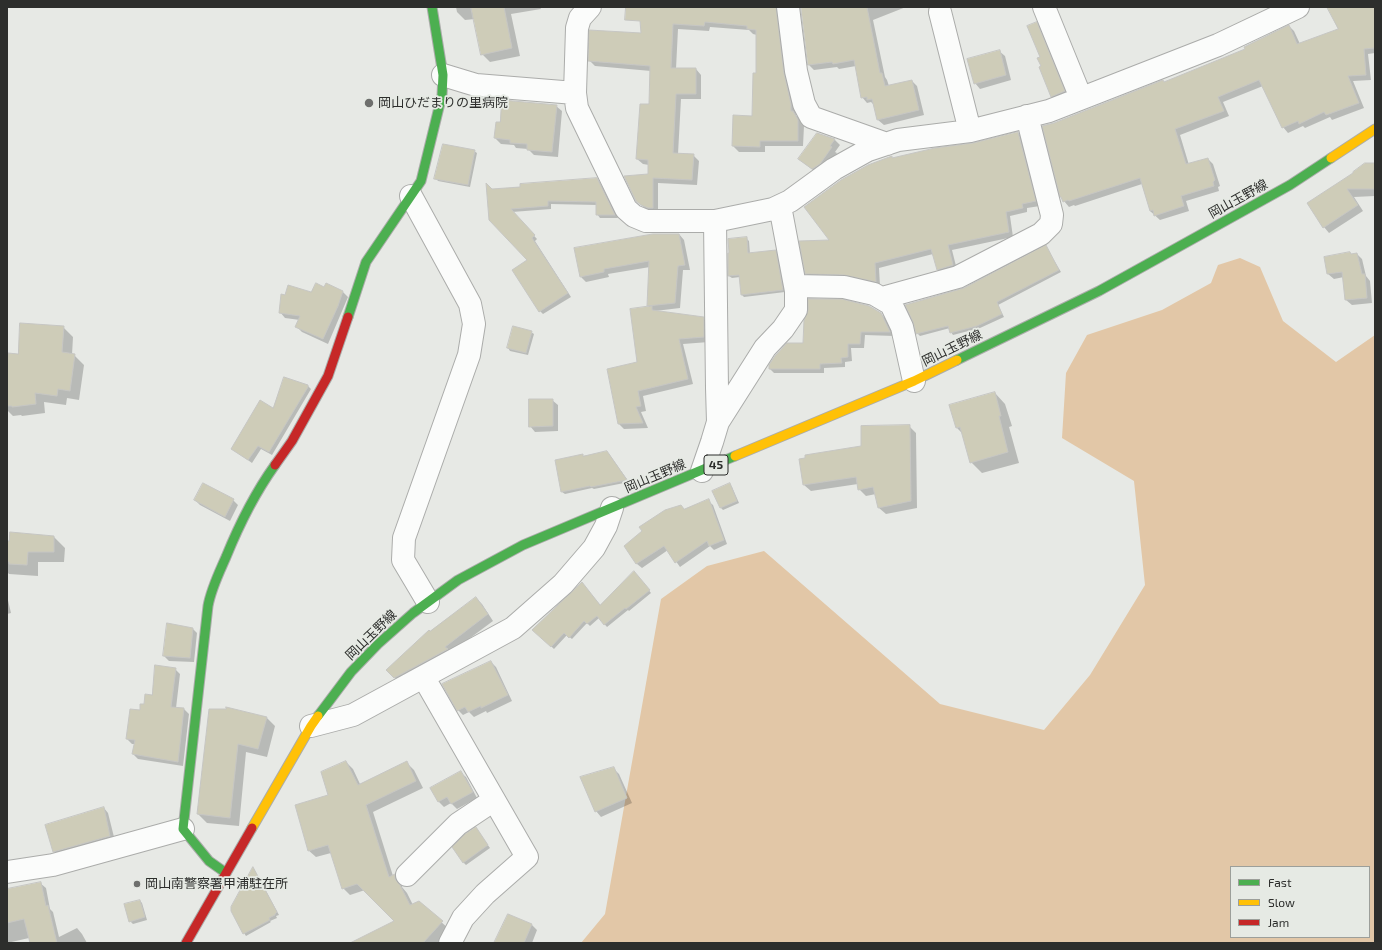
<!DOCTYPE html>
<html>
<head>
<meta charset="utf-8">
<style>
  body { margin:0 }
  #map { position:relative; width:1382px; height:950px; overflow:hidden; background:#e7e9e5; font-family:"Exo 2",sans-serif }
  canvas { display:block }
  .frame { position:absolute; inset:0; border:8px solid #2d2e2c; pointer-events:none }
  .legend { position:absolute; left:1230px; top:866px; width:140px; height:72px; box-sizing:border-box; background:#e6eae4; border:1px solid #9c9f9a; margin:0; padding:5px 7px; list-style:none; font-size:12px; color:#2d2e2c }
  .legend li { display:flex; align-items:center; gap:8px; height:20px }
  .legend b { width:20px; border:1px solid #9c9f9a }
</style>
</head>
<body>
<div id="map">
<canvas width="1382" height="950"></canvas>
<div class="frame"></div>
<ul class="legend">
<li><b style="height:5px;background:#4caf50"></b>Fast</li>
<li><b style="height:5px;background:#ffc107"></b>Slow</li>
<li><b style="height:5px;background:#c62828"></b>Jam</li>
</ul>
</div>
<script>
const ctx = document.querySelector('canvas').getContext('2d');
ctx.lineJoin = 'round';
function fillPath(path, color) {
  ctx.fillStyle = color;
  ctx.fill(path, 'evenodd');
}
function stroke(path, color, width, dash) {
  ctx.strokeStyle = color;
  ctx.lineWidth = width;
  ctx.lineCap = dash ? 'butt' : 'round';
  ctx.setLineDash(dash || []);
  ctx.stroke(path);
}
function write(font, color, halo, rows, align = 'center') {
  ctx.font = font + ' "Exo 2","Noto Sans JP",sans-serif';
  ctx.lineWidth = 3.5;
  ctx.setLineDash([]);
  ctx.textBaseline = 'middle';
  ctx.strokeStyle = halo;
  ctx.fillStyle = color;
  for (const [text, x, y, turn = 0] of rows) {
    ctx.save();
    ctx.translate(x, y);
    ctx.rotate((+turn || 0) * Math.PI / 180);
    ctx.textAlign = isNaN(turn) ? turn : align;
    if (halo) ctx.strokeText(text, 0, 0);
    ctx.fillText(text, 0, 0);
    ctx.restore();
  }
}
const green = new Path2D(`
  M1240,258l20,9 23,54 53,41 39,-27v608h-794l24,-29 56,-315 46,-33 57,-15 176,153 104,26 46,-55 55,-90 -11,-104 -72,-43 4,-65 21,-38 75,-25 49,-27 7,-18zM1231,867h138v70h-138z`);
const shadow = new Path2D(`
  M456,7h84l1,2 -30,5 9,42 -30,6 -8,-8 -7,-35 -10,1 -8,-8z
  M641,7h141l14,108 8,11 -1,20h-38v6h-26l-6,-6 20,-29 4,-43v-39l-4,-1 -4,-4 -39,-3 -1,4 -31,-2 -2,40h20l5,6v24h-20l-3,55 15,1 6,6 -2,24 -39,-2v31l-11,-4 -10,-9 12,-26v-10l-6,-1 -6,-5 13,-54 1,-34 -56,-5 -5,-5 52,-27z
  M802,7h104l-33,13 12,57 2,3 2,6 23,-5 5,5 7,29 -40,10 -6,-5 -4,-15 -3,-3 -4,1 -5,-6 -6,-31 -17,3 -2,-2 -23,3 -5,-5z
  M1328,7h47v46l-7,1 3,26 -18,1 11,27 -32,12 -2,-3 -25,11 -2,-2 -15,7 -5,-6 -20,-41 -40,16 6,14 -49,19 9,30 19,-6 5,5 7,22 -2,1 1,4 -33,10 3,10 -29,9 -10,-9 -8,-27 -67,22 -1,-1 -5,2 -5,-6 -10,-77 111,-41 81,-33 43,-24 5,5 6,13 40,-14z
  M1036,23l6,6 28,68 -13,5 -5,-6 -10,-29z
  M999,51l6,5 6,24 -31,9 -5,-6z
  M556,106l6,5 -4,46 -24,-2 -6,-6 -12,-1 -2,-3 -13,-1 -6,-6 6,-15z
  M1018,133l4,4 18,69 -13,2v4l-17,4 3,21 -61,13 5,20 -15,4 -4,-5 -5,-15 -54,14 1,18 -69,-8 -5,-5 85,-116 2,2 80,-15z
  M818,134l17,6 5,5 -5,7 2,1 -12,16 -7,5 -19,-15z
  M474,151l3,2 -7,34 -32,-6 -2,-3z
  M1375,164v32l-21,1 9,14 -34,22 -5,-6 -16,-24z
  M597,179l3,4 18,35h-18l-3,-4v-9l-46,-1v5l-39,3 25,27 -2,2 36,56 -28,17 -3,-3 -12,-51 -36,-70z
  M679,234l5,6 6,30h-7l-3,38 -25,3 48,7 5,5 1,19 -26,2 10,40 -50,12 3,15 -5,1 7,16 -24,1 -5,-5 19,-61 11,-56 -1,-1 2,-39 -42,7 1,3 -23,5 -5,-5z
  M746,238l3,3 1,13 25,-3 3,2 7,39 -41,5 -2,-2 -2,-18 -8,1 -3,-2z
  M1046,247l15,25 -63,33 6,12 -24,11 -27,7 -2,-3 -1,-4 -30,8 -3,-3 -3,-12 50,-32z
  M1350,253l2,2 5,-1 5,5 4,17 4,5 2,22 -20,2 -6,-5 -2,-23 -10,2 -6,-5 -3,-17z
  M324,288l19,4 5,5 -20,47 -26,-12 -6,-6 4,-6 -15,-2 -5,-6z
  M881,314l4,4 9,18 -29,-1 -1,13h-13l1,13 -7,1v5l-21,1v5h-50l-4,-4 34,-25z
  M63,327l10,10 -1,18h2l10,10 -5,35 -12,-2 -1,7 -22,-3 1,11 -23,3 -1,-1 -8,1 -6,-6v-40l12,-15z
  M531,332l3,2 -6,21 -18,-4 -2,-3z
  M308,386l3,3 -39,66 -11,-6 -9,14 -20,-14 42,-39z
  M995,393l10,11 7,22 -3,1 10,36 -37,10 -11,-11 -8,-28 -6,-6z
  M552,400l6,5v26l-23,1 -5,-6z
  M909,426l7,7 1,75 -31,6 -7,-6 -3,-14 -10,2 -7,-7 -1,-5 -47,7 -7,-6z
  M609,454l20,28 -35,7 -2,-1 -27,6 -3,-2 20,-37 2,2z
  M730,484l2,3 7,16 -16,7 -2,-2z
  M195,500h38l5,5 -8,16 -30,-16z
  M708,501l5,4 14,39 -13,6 -4,-4 -30,21 -12,-17 -26,18 -5,-4 -11,-17 58,-37z
  M54,537l11,11 -1,14h-26v14l-29,-2 -2,-2v-30z
  M637,575l14,18 -22,18 -1,-1 -21,17 -8,-9 -9,8 -3,-3 -15,16 -5,-4 -13,14 -20,-19 50,-44 17,20z
  M7,596l4,17 -4,1z
  M476,598l6,6 11,17 -43,32 -49,31 -14,-14 43,-38z
  M193,629l4,4 -3,29 -25,-1 -5,-5z
  M491,662l5,5 16,34 -25,12 -1,-2 -12,6 -5,-5 -6,3 -5,-5z
  M175,669l5,5 -4,34 8,1 5,5 -6,52 -45,-7 -5,-5 2,-10h-3l-5,-5 17,-33z
  M227,710l39,7 9,9 -8,31 -21,-5 -7,74 -32,-3 -9,-9z
  M346,762l7,7 7,15 47,-21 7,7 9,18 -50,24 20,64 2,-1 7,7v5l5,6 6,12 6,-3 30,27 -12,14h-67l26,-22 -31,-31 -15,5 -7,-7 -12,-35 -15,4 -8,-7 21,-54z
  M613,768l6,6 13,29 -31,14 -5,-6z
  M460,772l6,5 11,21 -20,11 -6,-6 -7,4 -5,-5 -8,-14z
  M104,808l4,5 7,28 -56,15 -5,-5z
  M478,831l12,17 -24,17 -3,-3z
  M254,869l25,46 -3,1 1,2 -7,3 1,1 -25,14 -2,-3z
  M40,883l6,5 4,21 3,3 6,25 18,-9 5,6 5,9h-55l-3,-5 -22,5v-53z
  M140,901l2,2 5,17 -14,4 -3,-3z
  M508,915l24,10 5,5 -5,13h-37z`);
const building = new Path2D(`
  M471,7h33l8,41 -31,7z
  M626,7h150l8,66 7,31v7h2l5,9v21h-38v6l-28,-1 1,-31 19,1 1,-43h3v-43l-9,-1v-3l-42,-4 -1,4 -31,-2 -2,44h25v26h-20l-3,59 21,1 -2,26 -39,-2v30h-5l-7,-3 -5,-4 -12,-25 24,-2v-14l-12,-1 4,-55h9l1,-38 -62,-5 1,-31 52,3 -1,-12 -15,-1z
  M801,7h66l13,66h2l3,13 27,-6 7,30 -42,10 -5,-21 -5,1v-3l-6,1 -7,-38 -21,4 -1,-2 -24,3z
  M1327,7h48v41l-11,1 2,26 -18,1 11,27 -33,12 -2,-3 -25,12 -1,-3 -16,7 -23,-48 -41,17 6,14 -49,18 11,35 22,-6 7,22 -2,2 1,4 -33,10 3,10 -30,10 -1,-6 -3,1 -10,-33 -71,23 -1,-1 -5,2 -2,-5h-1l-18,-71 12,-3 109,-43 1,2 81,-33 -1,-2 45,-22 8,19 41,-15z
  M1037,22l28,69 -14,6 -12,-30 2,-1 -4,-8 3,-1 -13,-31z
  M1000,50l6,25 -32,9 -7,-25z
  M502,100l55,5 -5,47 -25,-2v-6l-17,-1v-3l-16,-2 2,-16h4z
  M1018,132l18,69 -14,3 1,4 -17,4 3,20 -61,13 5,20 -16,5 -6,-21 -56,14 1,19 -32,-7 -39,-1 -6,-33 30,-1 -25,-33 37,-27 27,-15 24,-9v2l43,-10 38,-5z
  M817,133l18,6 -5,7 2,1 -12,17 -8,5 -14,-10z
  M443,144l32,6 -7,35 -34,-6z
  M1365,163h10v26h-28l11,16 -35,23 -16,-25 46,-30v-1z
  M597,178l18,37h-19v-13l-48,-1v5l-37,3 24,26 -3,3 36,55 -29,19 -27,-42 15,-10 -38,-40 -3,-37 6,6 28,-2v-3z
  M653,234h26l6,31 -7,1 -3,37 -28,3 2,-45 -45,8v3l-24,5 -6,-29z
  M747,237l1,16 28,-3 7,40 -42,5 -2,-20 -11,1v-23h1l-1,-14z
  M1046,245l13,25 -62,32 5,12 -25,12 -27,7 -2,-7 -32,8 -3,-12 -8,-17 59,-17z
  M1350,252l1,2 6,-1 5,21h3l2,24 -22,2 -3,-28 -15,2 -3,-17z
  M316,283l8,4 2,-4 17,8 -5,15 -15,33 -28,-12 5,-11 -21,-3 2,-19 4,1 3,-10 23,7z
  M808,299h34l27,7 12,7 9,19h-29l-1,12h-12v13l-7,1 1,5 -22,1v5h-51v-4l6,-9 12,-13h16l1,-23 4,-10z
  M652,306v4l52,7v20l-25,2 9,40 -50,12 3,15 -5,1 7,16 -25,1 -11,-55 30,-7 -7,-53z
  M20,323l44,3 -2,26 13,2 -5,37 -12,-2 -1,7 -22,-3 1,11 -24,3v-1h-5v-42l1,-11 10,1z
  M513,326l19,5 -6,22 -19,-5z
  M284,377l24,8v2l-39,65 -11,-6 -10,14 -17,-11 29,-49 13,8z
  M995,392l6,24h-2l9,36 -38,11 -10,-36 -4,1 -7,-23z
  M529,399h24v27l-24,1z
  M910,425l1,76 -33,7 -5,-21 -15,3 -2,-13 -53,8 -4,-26 6,-1v-3l56,-9v-20z
  M607,451l20,29 -36,7 -1,-1 -29,6 -6,-32 28,-6v2z
  M203,483l31,16 -9,18 -31,-17z
  M730,483l7,18 -17,7 -8,-17z
  M709,499l15,41 -15,6 -2,-5 -32,22 -11,-17 -28,18 -12,-18 18,-15 -3,-4 26,-17 16,-5 3,4z
  M10,532l44,4v16h-26l-1,13 -18,-1v-2h-2v-21h2z
  M634,571l16,19 -24,19 -1,-1 -21,17 -7,-9 -10,8 -3,-3 -15,17 -5,-5 -13,14 -19,-17 50,-48 18,23z
  M476,597l12,17 -43,33 3,2 -54,29 -8,-8 43,-40 1,1z
  M167,623l26,5 -3,30 -27,-2z
  M491,661l17,34 -27,13v-2l-13,6 -3,-5 -8,4 -15,-27z
  M155,665l21,3 -5,39 13,1 -6,54 -46,-8 3,-14 -9,-1 4,-30 10,1v-6h4l1,-10 7,1z
  M226,707l41,10 -9,32 -20,-5 -8,74 -33,-4 12,-105h17z
  M346,761l12,24 49,-24 9,20 -50,24 23,72 6,-3v5l5,6 10,20 9,-4 24,20 -20,22h-73l44,-22 -37,-37 -15,5 -14,-44 -20,6 -13,-46 33,-10 -7,-23z
  M614,767l13,31 -32,14 -15,-35z
  M461,771l12,21 -22,12 -4,-7 -9,5 -8,-14z
  M104,807l6,29 -57,16 -8,-27z
  M476,827l12,18 -25,18 -11,-16 13,-13z
  M253,867l24,45 -2,2v1l-6,3 1,2 -27,14 -12,-23v-4z
  M41,882l5,24 2,-1 9,38h-27l-6,-24 -17,4v-34z
  M140,900l5,17 -16,5 -5,-18z
  M508,914l24,10 -8,19h-30z`);
const street = new Path2D(`
  M590,7l-10,11 -3,10 -2,65 2,15 49,101 8,7 12,5h69l58,-12 17,-8 44,-32 34,-19 30,-10 72,-9 79,-20 169,-66 80,-38
  M788,7l8,64 8,33 7,13 76,27
  M1044,7l37,91
  M940,12l30,119
  M443,75l33,10 99,8
  M411,196l59,108 4,20 -5,31 -65,183 -1,22 25,42
  M795,286l49,1 30,7 17,10 11,23 12,54
  M882,298l76,-21 83,-43 10,-10 1,-9 -25,-99
  M718,422l47,-74 18,-19 13,-19v-19l-16,-85
  M702,471l10,-29 6,-20 -1,-34 -2,-167
  M424,678l103,179 -42,37 -22,24 -13,25
  M311,726l42,-11 160,-87 50,-44 31,-36 12,-22 6,-18
  M7,872l46,-7 130,-36
  M407,875l51,-51 36,-24`);
const fast = new Path2D(`
  M348,317l18,-55 55,-81 21,-86 1,-20 -11,-68
  M957,360l142,-69 191,-106 41,-27
  M318,716l33,-44 27,-28 35,-31 45,-33 65,-35 212,-89
  M226,873l-17,-12 -26,-32 25,-223c3,-17 11,-33 18,-49 13,-32 29,-64 49,-92`);
const slow = new Path2D(`
  M1331,158l44,-29
  M735,456l179,-75 43,-21
  M252,828l59,-102 7,-10`);
const jam = new Path2D(`
  M275,465l17,-24 36,-65 20,-59
  M186,943l66,-115`);
const markers = [
  [369,103,5,"#6e6f6d"],
  [137,884,4,"#6e6f6d"]
];
const shields = [
  [716,465,24]
];
const shieldNames = [
  ["45",716,465]
];
const poiNames = [
  ["岡山ひだまりの里病院",378,103],
  ["岡山南警察署甲浦駐在所",145,884]
];
const streetNames = [
  ["岡山玉野線",1238,199,-29],
  ["岡山玉野線",952,348,-26],
  ["岡山玉野線",655,476,-23],
  ["岡山玉野線",371,635,-44]
];
fillPath(green, '#e2c7a7');
fillPath(shadow, '#0003');
fillPath(building, '#ceccb8');
stroke(building, '#c6c6c3', 1);
stroke(street, '#abacaa', 24);
stroke(fast, '#abacaa', 11);
stroke(slow, '#abacaa', 11);
stroke(jam, '#abacaa', 11);
stroke(street, '#fbfcfb', 22);
stroke(fast, '#4caf50', 9);
stroke(slow, '#ffc107', 9);
stroke(jam, '#c62828', 9);
for (const [x, y, r, color] of markers) {
  const dot = new Path2D();
  dot.arc(x, y, r, 0, 2 * Math.PI);
  ctx.fillStyle = color;
  ctx.fill(dot);
  stroke(dot, '#e6eae4', 1.5);
}
for (const [x, y, w] of shields) {
  const box = new Path2D();
  box.roundRect(x - w / 2, y - 10, w, 20, 3);
  ctx.fillStyle = '#e6eae4';
  ctx.fill(box);
  stroke(box, '#2d2e2c', 1);
}
write('bold 12px', '#2d2e2c', null, shieldNames);
write('13px', '#2d2e2c', '#e6eae4', poiNames, 'left');
write('13px', '#2d2e2c', '#e6eae4', streetNames);
</script>
</body>
</html>
